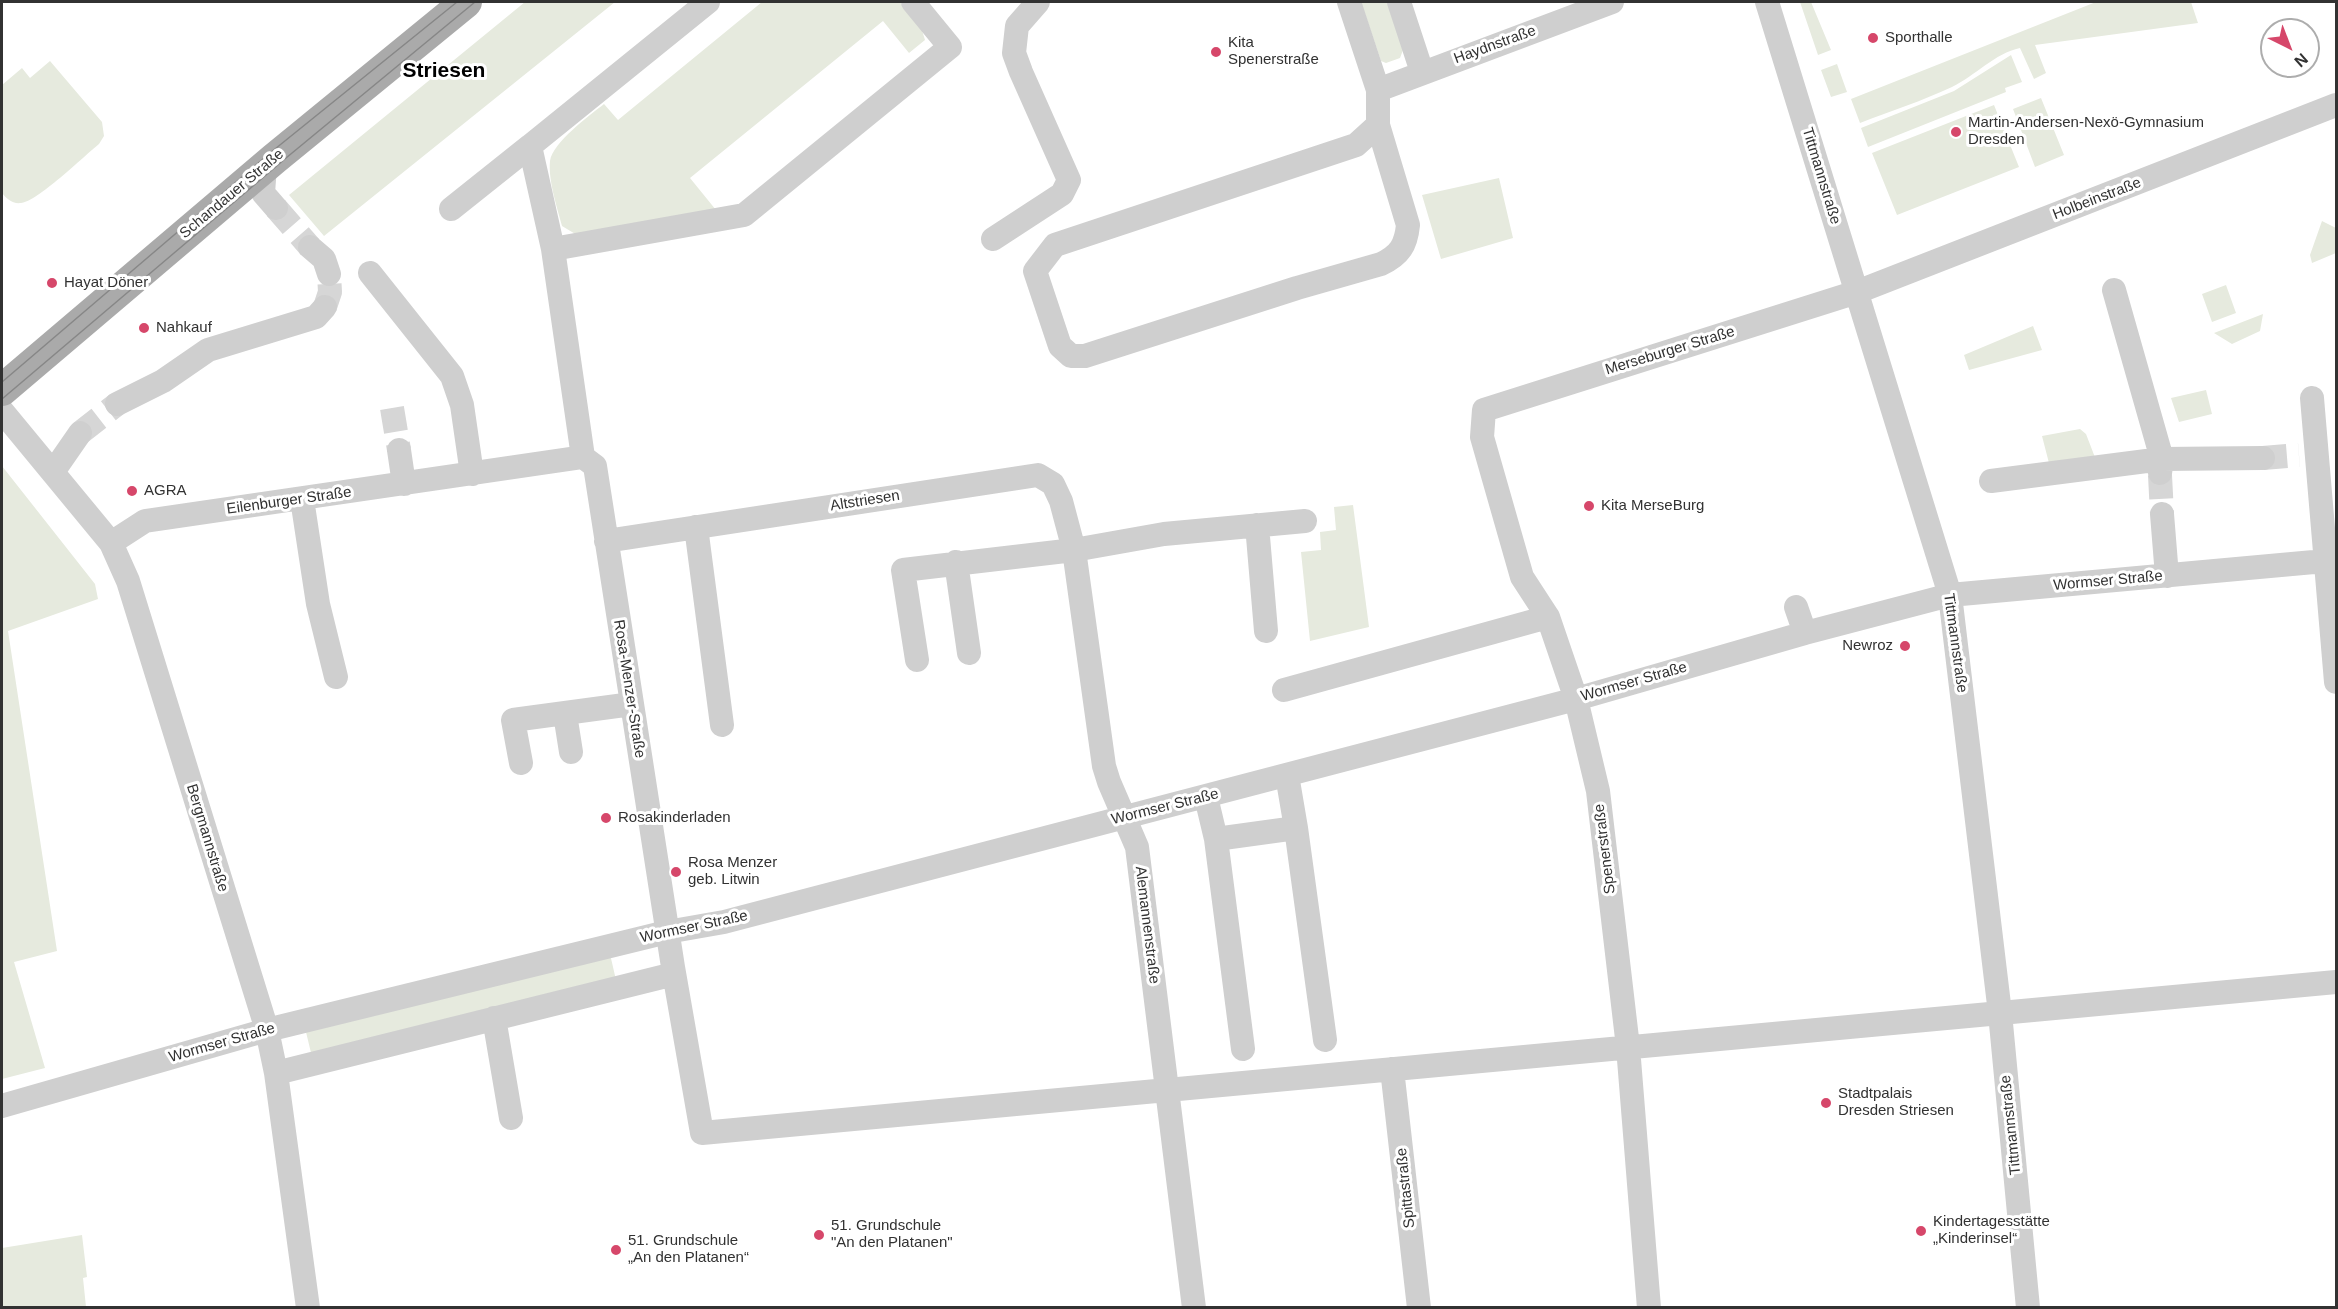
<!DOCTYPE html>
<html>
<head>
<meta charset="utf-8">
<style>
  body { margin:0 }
  #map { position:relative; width:2338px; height:1309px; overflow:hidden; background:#fff; font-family:Helvetica,sans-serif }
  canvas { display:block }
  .frame { position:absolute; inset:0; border:3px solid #323232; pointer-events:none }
  .north { position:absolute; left:2260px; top:18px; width:60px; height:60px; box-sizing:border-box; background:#fff; border:2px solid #adadad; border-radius:50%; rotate:138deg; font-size:16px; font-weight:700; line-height:24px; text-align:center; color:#323232 }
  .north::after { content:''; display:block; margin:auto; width:21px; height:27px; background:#d6476a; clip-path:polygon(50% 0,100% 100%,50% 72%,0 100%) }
</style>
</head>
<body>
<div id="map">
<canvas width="2338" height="1309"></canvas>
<div class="frame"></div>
<div class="north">N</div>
</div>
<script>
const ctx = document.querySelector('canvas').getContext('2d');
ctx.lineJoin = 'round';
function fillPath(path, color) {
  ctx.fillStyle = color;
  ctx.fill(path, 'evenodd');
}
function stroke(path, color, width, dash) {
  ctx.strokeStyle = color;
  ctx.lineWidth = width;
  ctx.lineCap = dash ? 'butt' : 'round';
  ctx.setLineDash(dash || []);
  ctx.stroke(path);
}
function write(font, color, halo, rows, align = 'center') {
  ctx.font = font + ' Helvetica,sans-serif';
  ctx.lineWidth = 6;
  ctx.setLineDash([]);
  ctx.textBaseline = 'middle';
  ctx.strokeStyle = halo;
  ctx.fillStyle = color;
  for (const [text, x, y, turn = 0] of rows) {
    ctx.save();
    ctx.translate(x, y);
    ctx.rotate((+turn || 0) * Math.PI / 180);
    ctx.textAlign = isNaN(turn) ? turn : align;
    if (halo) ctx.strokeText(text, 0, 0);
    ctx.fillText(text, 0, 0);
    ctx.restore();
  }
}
const green = new Path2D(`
  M525,2h90l-291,234 -35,-41z
  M762,2h138l21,25 4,13 -16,13 -26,-32 -193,157 26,32 -139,25 -15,-9c-5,-19 -14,-46 -12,-65 3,-19 39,-45 54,-57l14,16z
  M1361,2h26l16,48 -3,8 -14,5 -5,-2z
  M1800,2h11l20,48 -13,5z
  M2096,2h95l7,21 -163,22 11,28 -12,6 -14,-31c-25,5 -45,28 -68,39 -30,14 -61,24 -92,36l-9,-24z
  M2011,55l11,27 -17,6 1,4 -138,55 -7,-19 93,-37z
  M50,61l52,61 2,14 -5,8c-15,12 -62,58 -78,59 -9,1 -14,-4 -19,-10v-108l20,-17 8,10z
  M1837,64l10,28 -16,5 -10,-27z
  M2041,98l23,57 -29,12 -22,-58z
  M1994,105l25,62 -122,48 -25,-62z
  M1499,178l14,60 -72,21 -19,-64z
  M2322,221l14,7v25l-24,10 -2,-8z
  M2226,285l10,28 -24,9 -10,-28z
  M2263,314l-3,17 -28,13 -18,-11z
  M2033,326l9,24 -73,20 -5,-15z
  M2206,390l6,24 -33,8 -8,-24z
  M2080,429l6,5 10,26 -46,7 -8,-31z
  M2,466l93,118 3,15 -90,32 49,320 -43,11 31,106 -43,11z
  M1353,505l16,122 -59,14 -9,-89 20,-2 -1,-18 16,-2 -2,-23z
  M610,954l6,26 -304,77 -6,-25z
  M82,1235l5,42 -4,1 3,29h-84v-59z`);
const minorTunnel = new Path2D(`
  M276,208l34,39
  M325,307l5,-15 -1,-18
  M392,408l7,42
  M80,433l37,-29
  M2263,458l36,-3
  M2160,475l2,39`);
const minor = new Path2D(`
  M708,2l-178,144 23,103 30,208 12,9 78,501 29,166 1634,-151
  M1349,2l29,88v35l30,100c-2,20 -8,30 -27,39l-84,24 -212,68h-14l-11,-10 -25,-75 20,-26 301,-100 22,-20
  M1399,2l23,70
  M1767,2l183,593 50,418 28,295
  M1378,90l234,-88
  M265,166l-2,27 13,15
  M451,209l79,-63
  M993,239l69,-45 7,-14 -48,-108 -7,-19 3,-27 21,-24
  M310,247l14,12 5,15
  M553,249l191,-34 206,-168 -37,-45
  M370,273l82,103 10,29 10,69
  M2114,290l48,169 -2,14
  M2312,398l24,284
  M117,404l46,-23 45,-31 108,-33 9,-10
  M2,411l109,132 17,38 139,449 9,43 32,235
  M399,450l5,34
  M53,472l27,-39
  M1991,481l171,-22 101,-1
  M302,499l16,105 18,73
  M2162,514l5,62
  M1257,525l9,106
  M696,527l26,198
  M606,541l432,-66 15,9 8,17 13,49 30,216 5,16 28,65 57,461
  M111,543l34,-22 438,-64
  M956,562l13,91
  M1796,607l9,26
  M917,660l-14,-90 171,-20 90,-16 141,-13
  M1284,690l264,-73
  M565,714l6,38
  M521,763l-8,-43 119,-16
  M1206,797l10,42 80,-11 -9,-53
  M1296,828l29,212
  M1216,839l27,210
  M494,1018l17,100
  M1392,1069l27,239
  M276,1073l398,-99
  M2,1106l265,-76 400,-98 57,-10 852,-223 229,-66 145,-38 386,-35
  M1649,1308l-21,-261 -30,-256 -22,-92 -28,-82 -26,-40 -40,-140 2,-27 373,-118 479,-187`);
const major = new Path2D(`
  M2,390l272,-231 192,-157`);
const tram = new Path2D(`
  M2,382l268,-229 187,-151
  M2,399l284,-241 189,-156`);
const markers = [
  [1873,38,6,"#d6476a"],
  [1216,52,6,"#d6476a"],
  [1956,132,6,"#d6476a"],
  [52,283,6,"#d6476a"],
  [144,328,6,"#d6476a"],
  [132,491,6,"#d6476a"],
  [1589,506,6,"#d6476a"],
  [1905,646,6,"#d6476a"],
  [606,818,6,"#d6476a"],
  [676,872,6,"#d6476a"],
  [1826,1103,6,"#d6476a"],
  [1921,1231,6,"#d6476a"],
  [819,1235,6,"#d6476a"],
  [616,1250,6,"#d6476a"]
];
const poiNames = [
  ["Sporthalle",1885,38],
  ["Kita",1228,43],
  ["Spenerstraße",1228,60],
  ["Martin-Andersen-Nexö-Gymnasium",1968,123],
  ["Dresden",1968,140],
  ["Hayat Döner",64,283],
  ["Nahkauf",156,328],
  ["AGRA",144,491],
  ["Kita MerseBurg",1601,506],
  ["Newroz",1893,646,"right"],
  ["Rosakinderladen",618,818],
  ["Rosa Menzer",688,863],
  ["geb. Litwin",688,880],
  ["Stadtpalais",1838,1094],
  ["Dresden Striesen",1838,1111],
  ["Kindertagesstätte",1933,1222],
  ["„Kinderinsel“",1933,1239],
  ["51. Grundschule",831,1226],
  ["\"An den Platanen\"",831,1243],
  ["51. Grundschule",628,1241],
  ["„An den Platanen“",628,1258]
];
const streetNames = [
  ["Haydnstraße",1495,45,-20],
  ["Tittmannstraße",1821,176,73],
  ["Schandauer Straße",232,194,-40],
  ["Holbeinstraße",2097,199,-21],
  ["Merseburger Straße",1670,351,-17],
  ["Eilenburger Straße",289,501,-8],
  ["Altstriesen",865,501,-9],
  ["Wormser Straße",2108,581,-5],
  ["Tittmannstraße",1955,643,82],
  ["Wormser Straße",1634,682,-16],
  ["Rosa-Menzer-Straße",629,689,81],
  ["Wormser Straße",1165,807,-14],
  ["Bergmannstraße",207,838,73],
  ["Spenerstraße",1605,849,-97],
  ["Alemannenstraße",1147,925,83],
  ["Wormser Straße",694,927,-12],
  ["Wormser Straße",222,1043,-16],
  ["Tittmannstraße",2011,1125,-96],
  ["Spittastraße",1406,1188,-96]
];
const districtNames = [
  ["Striesen",444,71]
];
fillPath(green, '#e6eade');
stroke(minorTunnel, '#d6d6d6', 24, [24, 12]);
stroke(minor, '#cfcfcf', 24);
stroke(major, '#aaa', 32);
stroke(tram, '#878787', 1.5);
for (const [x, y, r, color] of markers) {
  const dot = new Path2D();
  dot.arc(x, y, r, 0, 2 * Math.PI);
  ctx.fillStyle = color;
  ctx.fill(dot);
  stroke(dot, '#fff', 2);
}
write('15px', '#323232', '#fff', poiNames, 'left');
write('15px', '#323232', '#fff', streetNames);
write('bold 21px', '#000', '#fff', districtNames);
</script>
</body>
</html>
